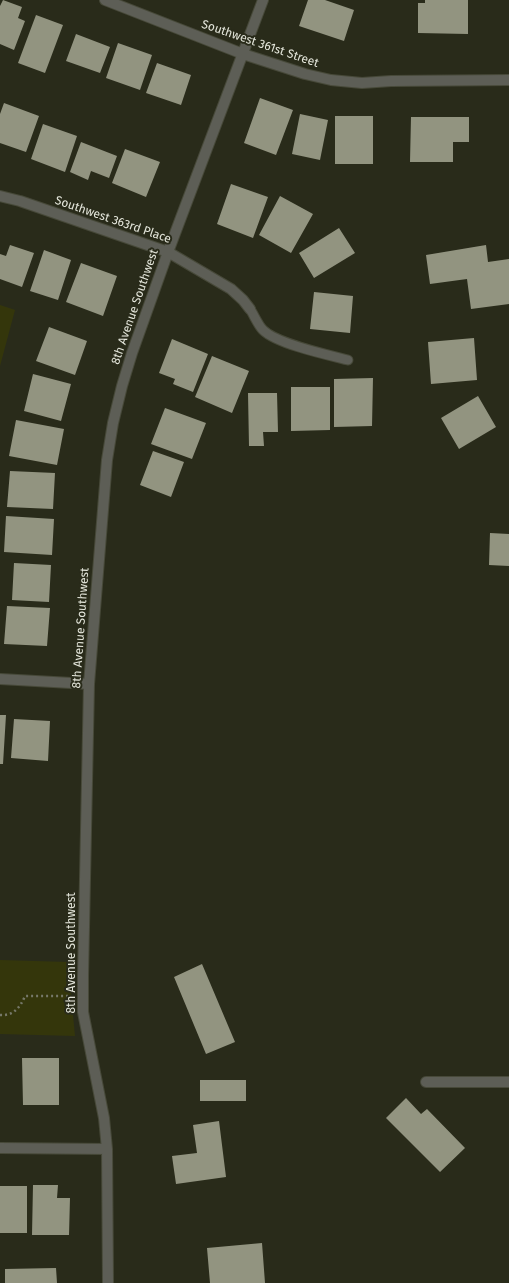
<!DOCTYPE html>
<html>
<head>
<meta charset="utf-8">
<style>
  body { margin:0 }
  canvas { display:block; background:#292b1a }
</style>
</head>
<body>
<canvas width="509" height="1283"></canvas>
<script>
const ctx = document.querySelector('canvas').getContext('2d');
ctx.lineJoin = 'round';
function fillPath(path, color) {
  ctx.fillStyle = color;
  ctx.fill(path, 'evenodd');
}
function stroke(path, color, width, dash) {
  ctx.strokeStyle = color;
  ctx.lineWidth = width;
  ctx.lineCap = dash ? 'butt' : 'round';
  ctx.setLineDash(dash || []);
  ctx.stroke(path);
}
function write(font, color, halo, rows, align = 'center') {
  ctx.font = font + ' "Fira Sans",sans-serif';
  ctx.lineWidth = 4;
  ctx.setLineDash([]);
  ctx.textBaseline = 'middle';
  ctx.strokeStyle = halo;
  ctx.fillStyle = color;
  for (const [text, x, y, turn = 0] of rows) {
    ctx.save();
    ctx.translate(x, y);
    ctx.rotate((+turn || 0) * Math.PI / 180);
    ctx.textAlign = isNaN(turn) ? turn : align;
    if (halo) ctx.strokeText(text, 0, 0);
    ctx.fillText(text, 0, 0);
    ctx.restore();
  }
}
const green = new Path2D(`
  M0,305l15,5 -15,56z
  M0,960l68,2 7,74 -75,-2z`);
const building = new Path2D(`
  M3,0l19,7 -4,11 7,3 -11,29 -14,-6v-38z
  M308,0h17l29,10 -10,31 -45,-15z
  M425,0h43v34l-50,-1v-30h7z
  M36,15l27,10 -18,48 -27,-10z
  M76,34l34,13 -10,26 -34,-12z
  M118,43l34,12 -12,35 -34,-12z
  M157,63l34,12 -10,30 -35,-12z
  M260,98l33,12 -17,45 -32,-12z
  M4,103l35,13 -13,36 -26,-9v-29z
  M300,114l28,6 -8,40 -28,-6z
  M335,116h38v48h-38z
  M411,117h58v25h-16v20h-43z
  M43,124l34,12 -12,36 -34,-13z
  M81,142l36,14 -8,22 -18,-7 -3,9 -18,-8z
  M125,149l35,13 -14,35 -34,-14z
  M231,184l37,13 -15,41 -36,-14z
  M280,196l33,18 -22,39 -32,-18z
  M339,228l16,25 -41,25 -15,-25z
  M10,245l24,8 -12,34 -22,-8v-25l6,2z
  M486,245l2,17 21,-3v45l-38,5 -4,-30 -37,5 -4,-29z
  M44,250l27,10 -13,40 -28,-9z
  M81,263l36,13 -14,40 -37,-14z
  M314,292l39,4 -3,37 -40,-4z
  M49,327l38,14 -12,34 -39,-14z
  M474,338l3,42 -46,4 -3,-42z
  M172,339l36,15 -15,38 -20,-8 2,-5 -16,-6z
  M212,356l37,15 -17,42 -37,-16z
  M33,374l38,10 -10,37 -37,-10z
  M373,378l-1,48 -38,1v-48z
  M291,387h39v43l-39,1z
  M248,393h29l1,39h-15l1,14h-15z
  M478,396l18,31 -37,22 -18,-31z
  M165,408l41,15 -14,36 -41,-15z
  M16,420l48,9 -7,36 -48,-9z
  M153,451l31,11 -13,35 -31,-12z
  M10,471l45,2 -2,36 -46,-2z
  M6,516l48,3 -2,36 -48,-3z
  M490,533l19,1v32l-20,-1z
  M14,563l37,2 -2,37 -37,-2z
  M7,606l43,2 -3,38 -43,-2z
  M0,715h6l-3,49h-3z
  M14,719l36,2 -2,40 -37,-3z
  M202,964l33,78 -29,12 -32,-77z
  M22,1058h37v47h-36z
  M200,1080h46v21h-46z
  M406,1098l15,16 6,-5 38,39 -25,24 -54,-54z
  M219,1121l7,56 -50,7 -4,-28 25,-3 -4,-28z
  M33,1185h25l-1,13h13l-1,37h-37z
  M0,1186h27v47h-27z
  M262,1243l3,40h-55l-3,-35z
  M56,1268l1,15h-52v-14z`);
const path = new Path2D(`
  M0,1015c13,1 20,-7 25,-19h45`);
const lane = new Path2D(`
  M250,309c4,6 8,16 13,21 14,14 65,25 85,30`);
const street = new Path2D(`
  M105,0l138,54 62,20 26,6 31,3 29,-2 118,-1
  M0,196l20,5 148,51 63,37 12,11 7,9
  M0,679l89,5
  M426,1082h83
  M0,1148l107,1
  M108,1283l-1,-134 -3,-31 -21,-106v-36l6,-292 18,-224 6,-37 9,-37 10,-33 36,-101 95,-252`);
const streetNames = [
  ["Southwest 361st Street",260,44,19],
  ["Southwest 363rd Place",113,220,19],
  ["8th Avenue Southwest",135,307,-71],
  ["8th Avenue Southwest",81,628,-86],
  ["8th Avenue Southwest",72,953,-90]
];
fillPath(green, '#34360b');
fillPath(building, '#929480');
stroke(lane, '#474939', 11);
stroke(street, '#474939', 12);
stroke(path, '#767869', 2.5, [2, 3]);
stroke(lane, '#5d5e56', 9);
stroke(street, '#5d5e56', 10);
write('12px', '#e4e6db', '#292b1a', streetNames);
</script>
</body>
</html>
